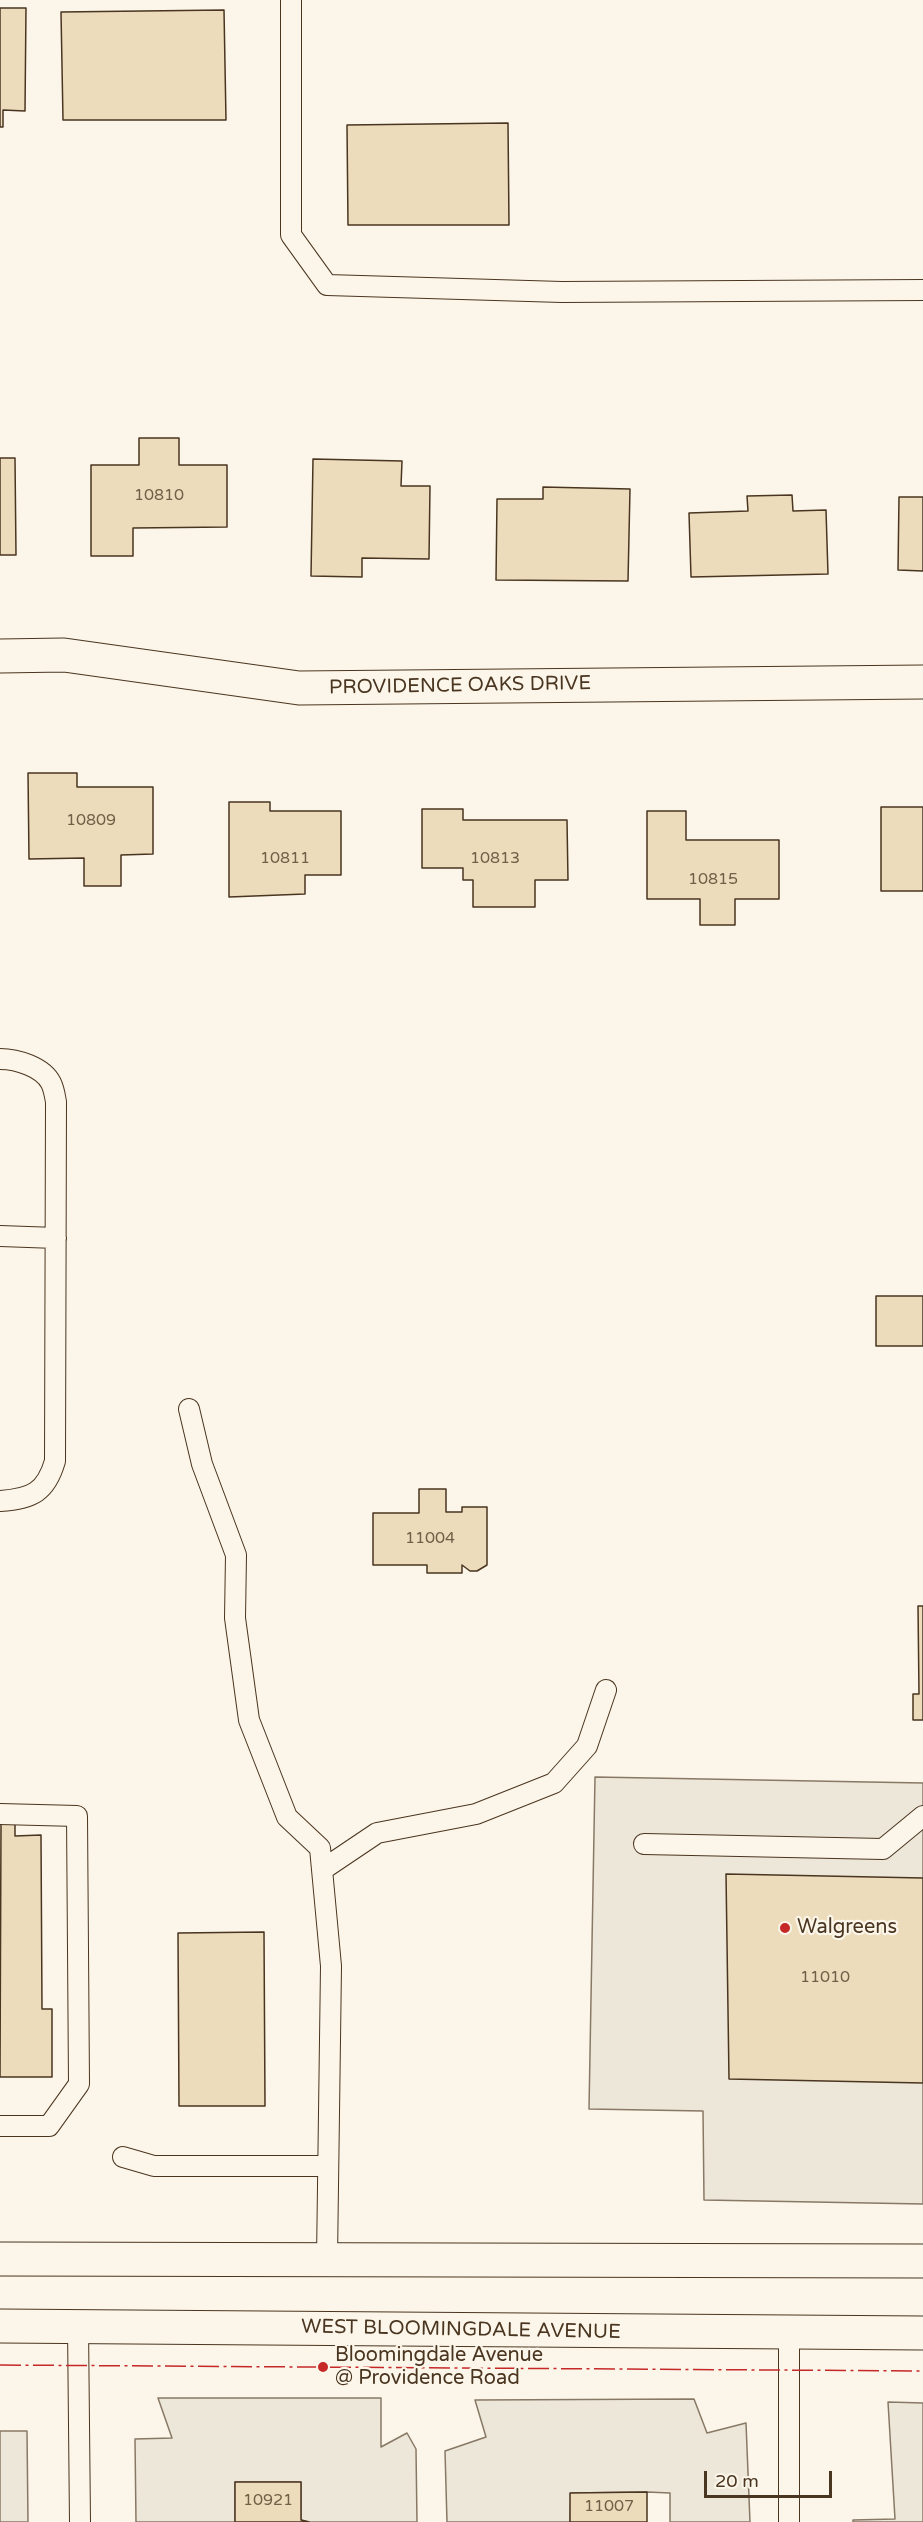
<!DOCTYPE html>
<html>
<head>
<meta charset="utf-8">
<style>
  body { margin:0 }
  #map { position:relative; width:923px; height:2522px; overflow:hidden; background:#fbf6e9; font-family:"Varela Round",sans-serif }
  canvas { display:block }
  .scale { position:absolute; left:704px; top:2471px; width:128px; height:27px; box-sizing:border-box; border:3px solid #4a3520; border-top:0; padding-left:8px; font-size:18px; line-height:21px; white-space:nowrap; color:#4a3520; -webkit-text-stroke:4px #fbf6e9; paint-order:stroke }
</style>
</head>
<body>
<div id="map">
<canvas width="923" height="2522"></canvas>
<div class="scale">20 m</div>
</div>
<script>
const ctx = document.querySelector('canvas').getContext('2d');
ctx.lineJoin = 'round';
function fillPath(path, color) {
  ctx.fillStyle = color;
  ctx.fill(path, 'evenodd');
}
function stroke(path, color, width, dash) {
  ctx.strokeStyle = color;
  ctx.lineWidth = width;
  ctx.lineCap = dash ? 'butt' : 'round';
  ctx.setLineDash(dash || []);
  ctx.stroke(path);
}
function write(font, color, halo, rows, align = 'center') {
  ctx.font = font + ' "Varela Round",sans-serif';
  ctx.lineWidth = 4.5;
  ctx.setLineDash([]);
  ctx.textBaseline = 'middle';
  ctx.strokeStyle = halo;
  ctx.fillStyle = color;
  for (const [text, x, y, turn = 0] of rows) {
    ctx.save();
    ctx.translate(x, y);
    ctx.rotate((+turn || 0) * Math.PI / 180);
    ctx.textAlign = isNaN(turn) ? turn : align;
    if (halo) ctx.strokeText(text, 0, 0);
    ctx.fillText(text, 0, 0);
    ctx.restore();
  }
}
const parking = new Path2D(`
  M595,1777l328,6v421l-219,-4 -1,-89 -114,-2z
  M158,2398h223v49l26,-14 9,16 1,73h-108l-8,-2v-38h-66v40h-99l-1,-83 37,-1z
  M694,2399l13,34 39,-10 4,99h-80v-29l-23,-1 -76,1 -1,29h-123l-2,-71 41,-14 -11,-37z
  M888,2402l35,1v119h-70v-2l42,-1z
  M0,2431h27l1,91h-28z`);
const building = new Path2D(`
  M0,8h26l-1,103 -22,-1v17h-3z
  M224,10l2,110h-163l-2,-108z
  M508,123l1,102h-161l-1,-100z
  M139,438h40v27h48v62l-94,1v28h-42v-91h48z
  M0,458h15l1,97h-16z
  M313,459l89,2 -1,25h29l-1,73 -67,-1v19l-51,-1z
  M543,487l87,2 -2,92 -132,-1 1,-81h46z
  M792,495l1,16 33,-1 2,64 -137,3 -2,-64 59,-2 -1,-15z
  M899,497h24v74l-25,-1z
  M28,773h49v14h76v67l-32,1v31h-37v-28l-55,1z
  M229,802h41v9h71v64h-36v19l-76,3z
  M881,807h42v84h-42z
  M422,809h41v11h104l1,60h-33v27h-62v-27h-10v-12h-41z
  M647,811h39v29h93v59h-44v26h-35v-26h-53z
  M876,1296h47v50h-47z
  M419,1489h27v23h16v-5h25v58l-10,6h-7l-8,-6v8h-35v-8h-54v-52h46z
  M918,1606h5v114h-10v-26h6z
  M1,1824h14v12l26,-1 1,174h10v68h-52z
  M726,1874l197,4v205l-194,-4z
  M264,1932l1,174h-86l-1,-173z
  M235,2482h66v38l8,2h-74z
  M647,2492v30h-77v-29z`);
const lane = new Path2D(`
  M291,0v235l36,50 235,7 361,-2
  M0,1059c17,0 43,8 51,24 3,6 4,13 5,19l-1,359c-9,31 -23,38 -55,40
  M0,1236l56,2
  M189,1409l13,55 34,91 -1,63 14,102 38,97 33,31 11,118 -4,293
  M0,1814l77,2 2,268 -30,42h-49
  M644,1844l239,5 40,-33
  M322,1870l55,-37 99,-19 78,-31 33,-37 19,-56
  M123,2157l31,9h174
  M78,2326l2,196
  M789,2522v-189`);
const street = new Path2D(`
  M0,656l64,-1 235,33 624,-6`);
const secondary = new Path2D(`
  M0,2259l923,2
  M0,2326l923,7`);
const power = new Path2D(`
  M0,2365l923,6`);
const markers = [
  [785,1928,6,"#c62828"],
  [323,2367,6,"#c62828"]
];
const numberNames = [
  ["10810",159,496],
  ["10809",91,821],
  ["10811",285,859],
  ["10813",495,859],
  ["10815",713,880],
  ["11004",430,1539],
  ["11010",825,1978],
  ["10921",268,2501],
  ["11007",609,2507]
];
const streetNames = [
  ["PROVIDENCE OAKS DRIVE",460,686,-1],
  ["WEST BLOOMINGDALE AVENUE",461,2330,1]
];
const poiNames = [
  ["Walgreens",797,1928],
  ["Bloomingdale Avenue",335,2356],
  ["@ Providence Road",335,2379]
];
fillPath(parking, '#ede7d9');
stroke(parking, '#887966', 1.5);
fillPath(building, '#ecdcbc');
stroke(building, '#4a3520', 1.5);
stroke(lane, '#4a3520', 22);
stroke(street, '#4a3520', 35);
stroke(secondary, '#4a3520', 35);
stroke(lane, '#fbf6e9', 20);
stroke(street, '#fbf6e9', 33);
stroke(secondary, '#fbf6e9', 33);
stroke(power, '#c62828', 1.5, [21, 4.5, 3, 4.5]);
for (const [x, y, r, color] of markers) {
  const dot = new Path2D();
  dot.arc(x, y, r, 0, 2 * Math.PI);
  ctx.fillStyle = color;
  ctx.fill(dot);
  stroke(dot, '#fbf6e9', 2);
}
write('16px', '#725f47', null, numberNames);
write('20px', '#4a3520', '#fbf6e9', streetNames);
write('20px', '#4a3520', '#fbf6e9', poiNames, 'left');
</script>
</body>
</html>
